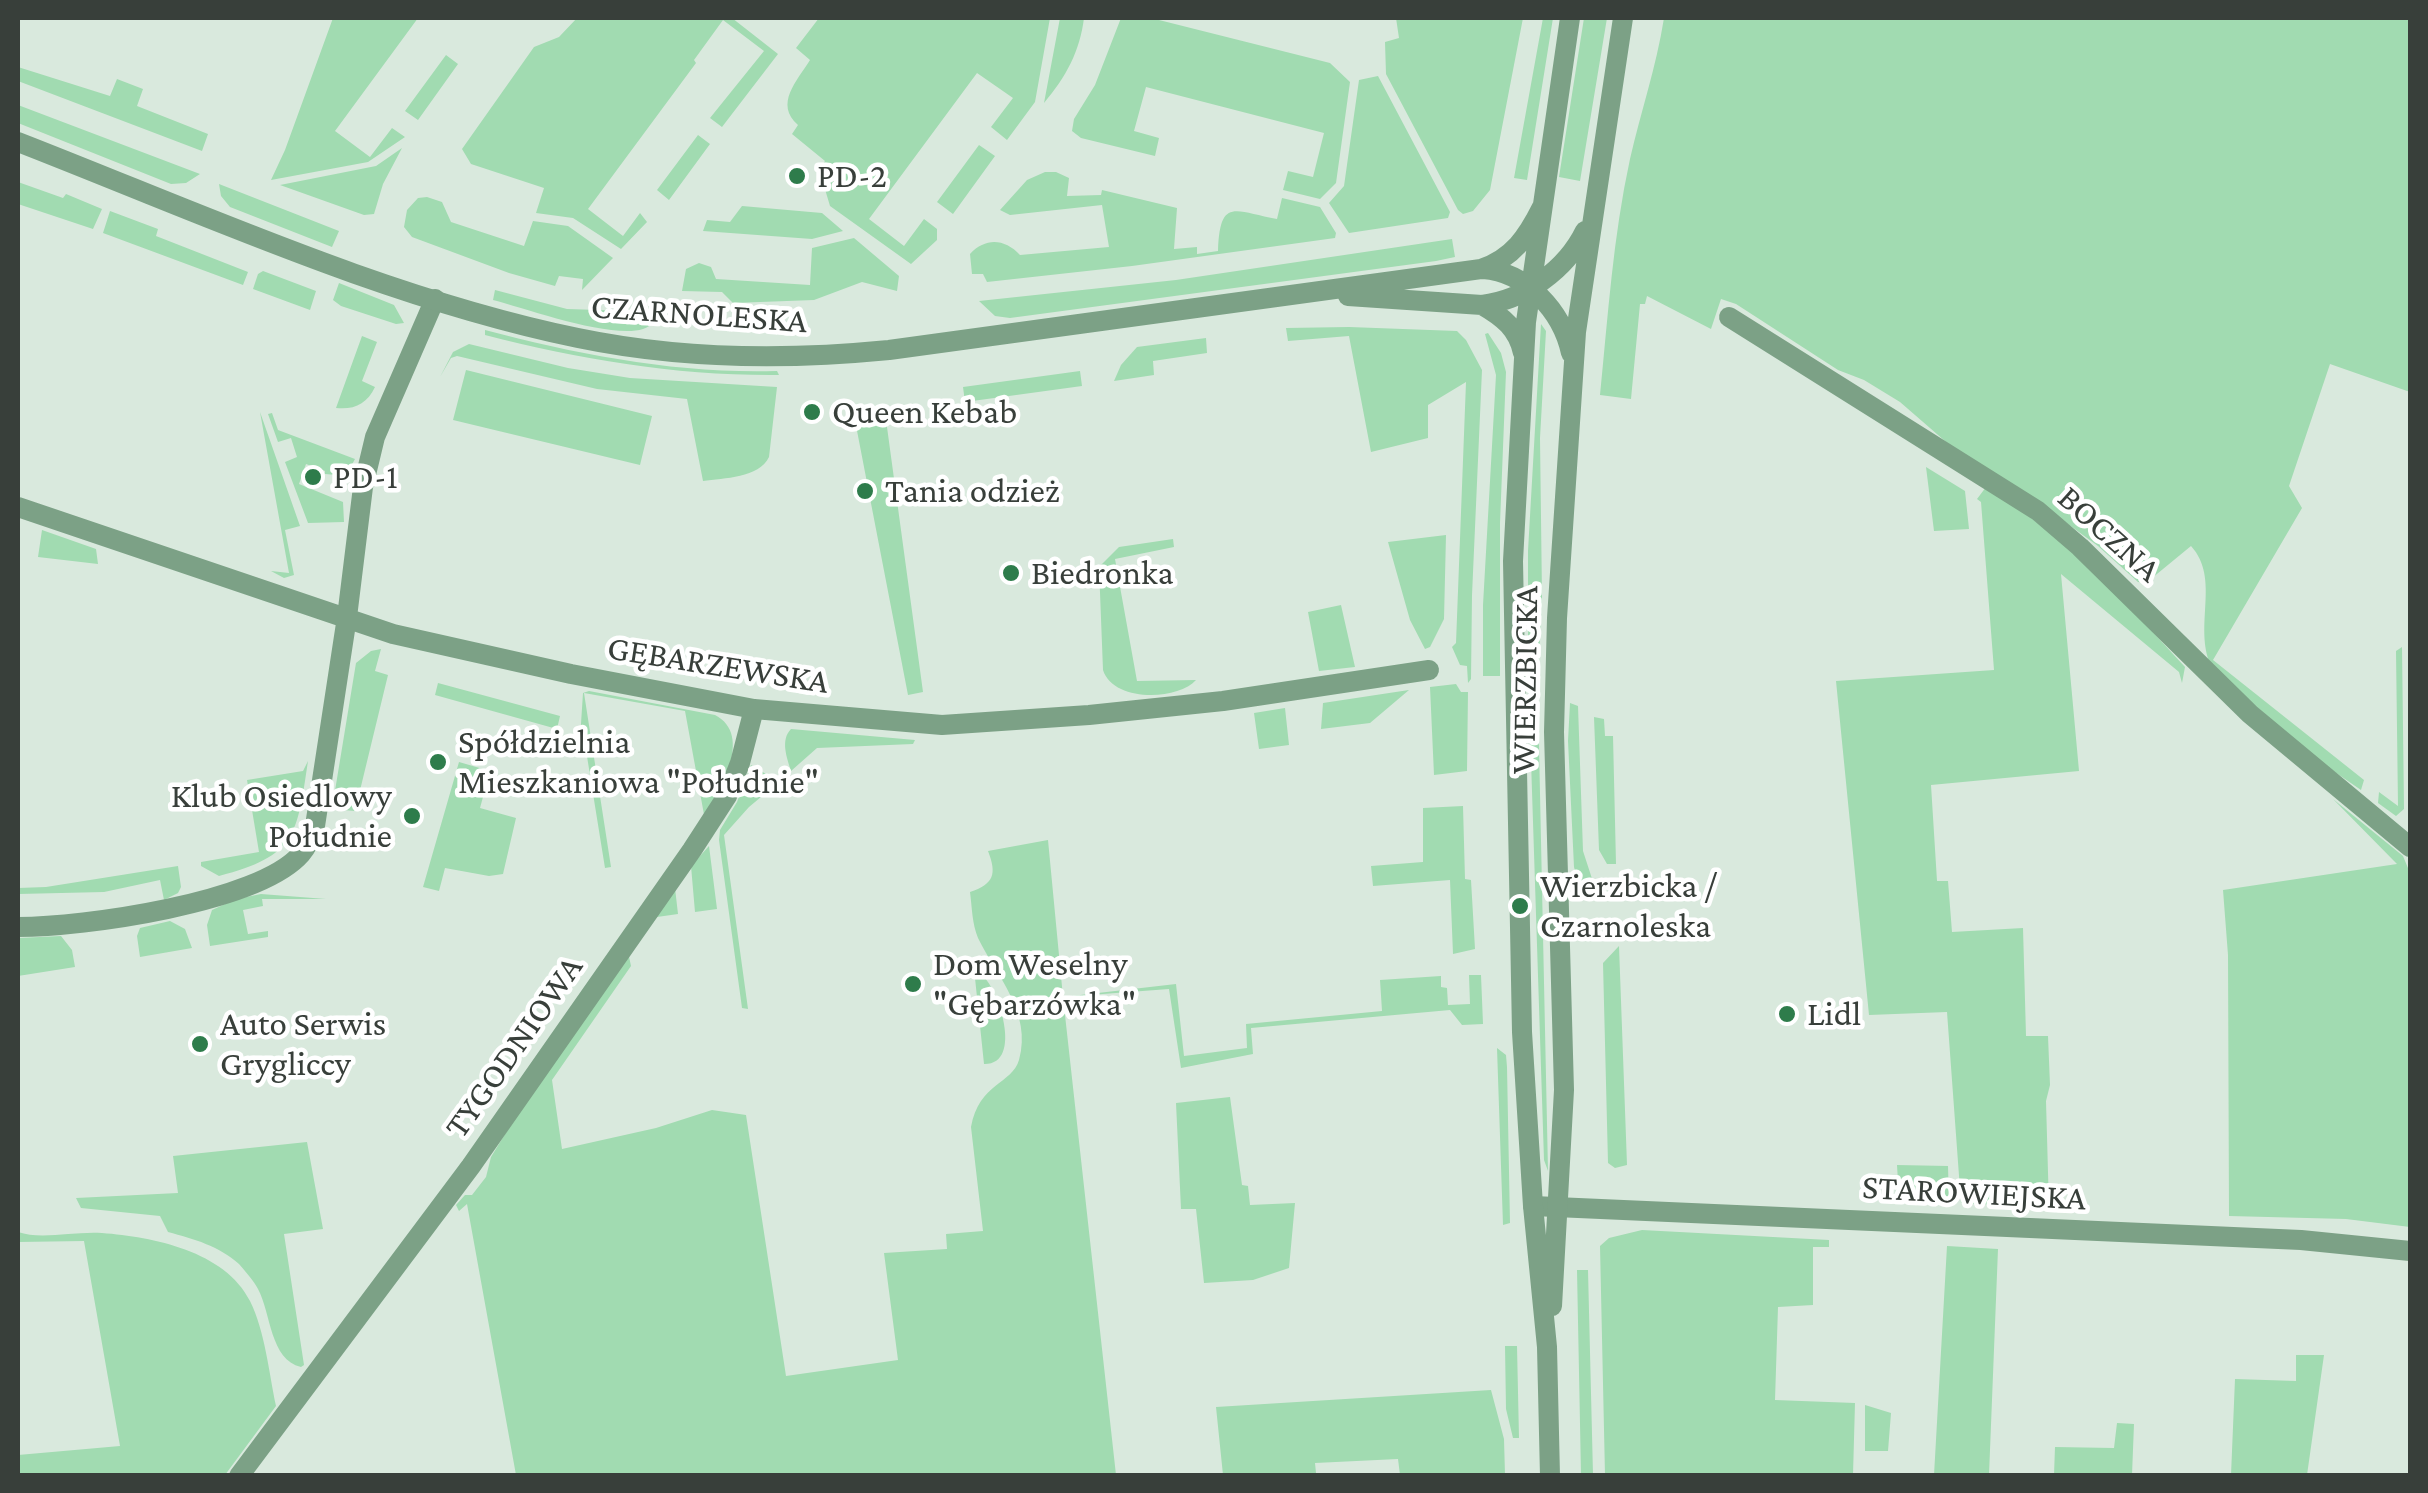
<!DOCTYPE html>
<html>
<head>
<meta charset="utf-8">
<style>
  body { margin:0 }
  #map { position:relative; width:2428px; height:1493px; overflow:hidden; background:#d9e9dd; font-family:"Crimson Pro",serif }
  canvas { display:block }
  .frame { position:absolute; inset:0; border:20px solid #383f3a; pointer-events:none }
</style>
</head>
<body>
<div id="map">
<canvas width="2428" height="1493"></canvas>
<div class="frame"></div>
</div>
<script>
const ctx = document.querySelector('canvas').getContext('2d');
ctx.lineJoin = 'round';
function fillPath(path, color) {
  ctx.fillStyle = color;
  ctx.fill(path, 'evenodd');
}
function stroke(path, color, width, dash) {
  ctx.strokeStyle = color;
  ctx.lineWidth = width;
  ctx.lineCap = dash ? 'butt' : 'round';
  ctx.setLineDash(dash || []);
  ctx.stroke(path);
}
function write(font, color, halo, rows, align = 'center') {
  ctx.font = font + ' "Crimson Pro",serif';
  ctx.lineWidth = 9;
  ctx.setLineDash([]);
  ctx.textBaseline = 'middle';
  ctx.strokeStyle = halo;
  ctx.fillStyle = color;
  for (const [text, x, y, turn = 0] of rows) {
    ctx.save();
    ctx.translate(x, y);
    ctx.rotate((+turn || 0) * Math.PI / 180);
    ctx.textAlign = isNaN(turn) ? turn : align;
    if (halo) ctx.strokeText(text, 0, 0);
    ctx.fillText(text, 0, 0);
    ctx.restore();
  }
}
const green = new Path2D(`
  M333,18h85l-83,113 35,26 22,-29 13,9 -37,25 -97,18 14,-30z
  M577,18h155l46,36 -56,73 -12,-9 54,-67 -41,-31 -29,40 2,3 -108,146 35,27 17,-23 7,9 -26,27 -48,-31 -37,-5 8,-25 -73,-24 -9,-15 72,-102 25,-10z
  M819,18h231l-15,84 -28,38 -16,-13 22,-29 -36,-25 -108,146 35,27 20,-27 13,10v11l-26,24 -81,-58 -11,-37 6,-8 -33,-27 6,-9c-24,-21 -1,-44 12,-65l-14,-12z
  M1060,18h24c-4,33 -18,59 -40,85z
  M1121,18h30l179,45 20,19 -14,101 -16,16 -37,-9 5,-19 25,6 11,-44 -178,-46 -12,44 25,7 -4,18 -74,-18 -9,-7 2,-12 21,-34z
  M1396,18h127l-33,172 -17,21 -10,3 -5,-4 -72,-136 -1,-32 14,-4z
  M1543,18h10l-26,162 -13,-2z
  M1584,18h23l-27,163 -21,-4z
  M1664,18h746v374l-80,-28 -41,122 13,22 -89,152 151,120 -3,10 -51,-35 -99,-89c-18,-40 10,-87 -20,-120l-45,37 -8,-1 -40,-36 -70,-51 -75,-47 -53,-46 -36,-22 -26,-10 -102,-66 -15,-5 -10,30 -64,-33 -2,8h-5l-9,95 -31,-4c8,-79 13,-158 30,-236 11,-48 26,-91 34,-141z
  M446,55l12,9 -40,56 -13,-9z
  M18,67l92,29 7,-17 26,10 -6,17 71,28 -6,17 -184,-70z
  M1378,76l72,136 -2,6 -99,15 -20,-30 15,-17 15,-106z
  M18,105l182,69 -14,9 -15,1 -153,-61z
  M698,135l12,9 -41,56 -12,-10z
  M979,145l16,11 -42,58 -16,-12z
  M402,148l-19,36 -9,30 -10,1 -84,-30 96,-19z
  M1045,172h11l13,6 -2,18 34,-1 1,-5 75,18 -3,41 23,-2v7l21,-3c2,-54 16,-40 59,-32l5,-21 38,9 16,26 -1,5 -203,28 -145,16 -4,-8h-11l-2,-20c16,-17 35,-15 50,1l89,-8 -7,-42 -92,10 -10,-5 27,-30z
  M18,182l45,16 3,-4 36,15 -9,20 -75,-25z
  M219,184l120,47 -7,16 -102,-40 -9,-11z
  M427,197l15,5 9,20 73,24 9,-25 35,5 45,32 -31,32 1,-11 -24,-3 -4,10 -46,-13 -97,-36 -8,-10 3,-17 11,-12z
  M742,206l80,7 21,18 -31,8 -109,-8 4,-11 23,2z
  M110,211l48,18 -2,7 92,36 -5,13 -140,-52z
  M854,238l45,38 -2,15 -35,-9 -48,18 -81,3 -11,-11 -40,-1 4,-22 13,-6 12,4 5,12 94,6 2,-37z
  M1452,239l3,18 -19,4 -426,57 -15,-2 -16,-15 197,-21z
  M263,271l53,20 -6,19 -57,-21 5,-15z
  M339,283l55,22 10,18 -8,1 -55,-18 -8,-6z
  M495,290l72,19 93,3c-4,8 -8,14 -17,17 -32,10 -116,-20 -150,-29z
  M1541,324l5,7 -6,107 2,159 -4,83h-10v-129z
  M1349,327l108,4 9,9 16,30 -10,225 -1,84 -3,4 -1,-17 -7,-1 -8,-18 4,-4 10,-261 -38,23v33l-57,14 -22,-116 -61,5 -2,-13z
  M485,330c95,25 193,44 292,41l2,4c-100,1 -197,-15 -294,-40z
  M1488,333l13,20 5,19 -6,151v153h-17v-71l13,-230 -11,-41z
  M362,336l15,6 -15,39 13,6c-8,17 -21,23 -39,21z
  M1206,338l1,15 -54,8 1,14 -40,6 7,-16 16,-18z
  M469,344l99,24 62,10 147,9 -8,70c-10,21 -45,21 -66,24l-16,-82 -90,-10 -140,-33 -6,2 -11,19 13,-25z
  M466,370l186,46 -12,49 -187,-45z
  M1080,371l2,15 -117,16 -2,-15z
  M884,405l39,287 -15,3 -55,-285z
  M260,412l40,114 -15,4 9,45 -10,3 -13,-7 18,2z
  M272,413l6,17 77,29 -6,11 -12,5 -12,-1v-3l-19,-7 -7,20 44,18 1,20 -36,1 -23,-61 12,-5 -6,-19 -13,4 -10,-28z
  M1926,467l39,24 4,38 -35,2z
  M1986,487c77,47 138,113 199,180l-3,16 -3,-11 -118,-98 18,197 -148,14 6,96h11l4,51 71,-4 3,108h22l2,49 -4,16 3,107 -88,-5 -14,-191 -78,3 -33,-334 158,-11 -13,-168 -4,-3z
  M42,530l54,19 2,15 -60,-7z
  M1446,535l-2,84 -14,28 -5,2 -15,-29 -22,-78z
  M1173,539l1,8 -59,12 22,122 59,-1c-19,21 -83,22 -93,-10l-4,-103 20,-20z
  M1341,605l14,62 -36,4 -11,-59z
  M2402,647l2,162 -8,7 -18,-13 1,-11 19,14 -2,-155z
  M381,649l-6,22 13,4 -33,136 -23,-2 24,-146 15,-12z
  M438,683l122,33 -3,13 -122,-34z
  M1456,684l5,8h7l-1,79 -33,4 -4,-88z
  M1409,690l-39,33 -49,6 2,-26z
  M589,691l126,24c39,20 4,78 -10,105l-20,-109 -101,-18 27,174 -6,1 -20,-124 -5,-5 3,-46z
  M1529,699h9l10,472 -4,-11z
  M1570,703l8,3 5,145 14,43c-14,-6 -19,-12 -23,-27l-6,-126z
  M1285,708l4,37 -30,4 -5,-36z
  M1594,717l10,2 1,17h8l3,128h-9l-8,-14z
  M791,729l124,11 -2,4 -96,4 -26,23c-4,-13 -11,-31 0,-42z
  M308,761c-11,73 -11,95 -89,115l-18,-10v-4l58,-10 -12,-72 56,-9z
  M459,762l31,9 -10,37 36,10 -13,56 -14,2 -44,-8 -6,23 -16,-4z
  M751,765l28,17 -30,25 -25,28 24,174 -6,-1 -23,-168 1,-10 17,-28z
  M2333,799l70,57 7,17v354l-64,-8 -117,-3 -1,-261 -5,-65 174,-26z
  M1463,806l2,73 6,1 4,69 -22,5 -3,-74 -77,6 -2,-20 52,-4v-54z
  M1048,840l15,157 113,-13 8,72 63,-8 -1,-24 136,-13 -2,-31 61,-4v11l6,1 1,17 22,-1 -1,-29h12l2,49 -21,1 -12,-15 -199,18 2,26 -72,14 -12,-79 -106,8 53,478h-600l-49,-271 -8,7 -3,-6 9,-10h7l14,-18 5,-20 57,-93 127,-176 3,26 -21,3 -29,35 3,14 -79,114 10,69 94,-21 56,-18 34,5 40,261 112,-16 -14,-107 63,-4 -1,-15 37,-3 -12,-104c8,-44 41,-43 48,-67 13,-48 -22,-83 -41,-122 -6,-14 -6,-31 -8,-46 24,-8 27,-18 18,-41z
  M709,846l8,63 -22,3 -4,-46z
  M178,866l3,21 -3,6 -14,7 -4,-20 -56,12 -86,2v-6l28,-1z
  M261,894l65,5h-64l1,7 -20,4 5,24 20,-3v6l-58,9 -3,-21 5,-15 24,-11z
  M170,921l15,8 7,19 -52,9 -3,-21 3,-8z
  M61,936l11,14 3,17 -57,9v-38z
  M1619,946l8,219 -12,3 -7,-5 -5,-200z
  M980,973c19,14 44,92 4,91l-9,-86z
  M1497,1048l9,7 1,12 3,156 -7,2z
  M1230,1097l12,88 6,1 2,19 45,-2 -6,65 -36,12 -49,3 -8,-74h-15l-5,-106z
  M307,1142l16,87 -39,5 20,131 -3,2c-31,-7 -30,-54 -43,-78 -4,-8 -13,-18 -19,-25 -20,-18 -45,-25 -71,-32l-8,-16 -79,-8 -5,-10 102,-5 -5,-37z
  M1897,1165l51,1 1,36 -50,-4z
  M1642,1230l187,10v7h-16v58l-35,2 -3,93 80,3 -2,72h-248l-5,-229 9,-8z
  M18,1232c23,8 57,-1 84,1 51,4 123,18 148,68 15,30 19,72 26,105l-51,69h-207v-20l102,-9 -36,-205 -66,1z
  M1947,1246l51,3 -9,226h-55z
  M1577,1270h11l5,205h-12z
  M1505,1346h12l2,92h-6l-7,-29z
  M2296,1355h28l-17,120h-76l4,-96 61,2z
  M1491,1390l13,49 1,36h-105l-2,-16 -83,4 1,10 6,2h-99l-7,-68z
  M1865,1405l26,8 -3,38h-23z
  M2117,1423l17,1 -2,51h-78l1,-28 59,1z`);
const minor = new Path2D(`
  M1729,317l309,194 42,36 170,167 160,133
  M18,507l375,127 178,40 183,35 188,16 147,-10 134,-14 206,-31
  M18,927c65,0 240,-24 283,-73 7,-8 11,-18 14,-28l32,-209 16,-130 12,-50 60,-138
  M1533,1206l768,34 109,11
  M239,1476l232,-310 221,-316 35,-54 13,-33 14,-54`);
const tertiary = new Path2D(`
  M18,142c180,70 370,157 560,196 101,21 209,22 311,12l592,-81c32,-11 46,-32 61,-62
  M1483,269c43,3 79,42 88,84
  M1348,296l134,9c42,-5 84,-35 103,-74
  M1482,305c21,12 36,24 41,48
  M1552,1306l12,-216 -10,-358 3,-114 19,-286 47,-314
  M1550,1476l-3,-129 -14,-141 -11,-174 -9,-471 13,-239 44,-304`);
const markers = [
  [797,176,10,"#2e7c4b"],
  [812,412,10,"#2e7c4b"],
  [313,477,10,"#2e7c4b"],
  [865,491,10,"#2e7c4b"],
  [1011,573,10,"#2e7c4b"],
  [438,762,10,"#2e7c4b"],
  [412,816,10,"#2e7c4b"],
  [1520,906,10,"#2e7c4b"],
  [913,984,10,"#2e7c4b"],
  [1787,1014,10,"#2e7c4b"],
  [200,1044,10,"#2e7c4b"]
];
const poiNames = [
  ["PD-2",817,176],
  ["Queen Kebab",832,412],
  ["PD-1",333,477],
  ["Tania odzież",885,491],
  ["Biedronka",1031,573],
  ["Spółdzielnia",458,742],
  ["Mieszkaniowa \"Południe\"",458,782],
  ["Klub Osiedlowy",392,796,"right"],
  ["Południe",392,836,"right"],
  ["Wierzbicka /",1540,886],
  ["Czarnoleska",1540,926],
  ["Dom Weselny",933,964],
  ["\"Gębarzówka\"",933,1004],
  ["Lidl",1807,1014],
  ["Auto Serwis",220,1024],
  ["Grygliccy",220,1064]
];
const streetNames = [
  ["CZARNOLESKA",699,314,4],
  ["BOCZNA",2109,534,42],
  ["GĘBARZEWSKA",718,665,9],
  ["WIERZBICKA",1525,680,-89],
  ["TYGODNIOWA",514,1047,-55],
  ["STAROWIEJSKA",1974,1193,3]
];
fillPath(green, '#a1dbb1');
stroke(minor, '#7ca186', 20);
stroke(tertiary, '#7ca186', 20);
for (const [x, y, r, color] of markers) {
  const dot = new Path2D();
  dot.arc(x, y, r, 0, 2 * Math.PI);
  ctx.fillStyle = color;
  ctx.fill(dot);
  stroke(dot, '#fff', 4);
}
write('35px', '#383f3a', '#fff', poiNames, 'left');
write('35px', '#383f3a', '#fff', streetNames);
</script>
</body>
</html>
